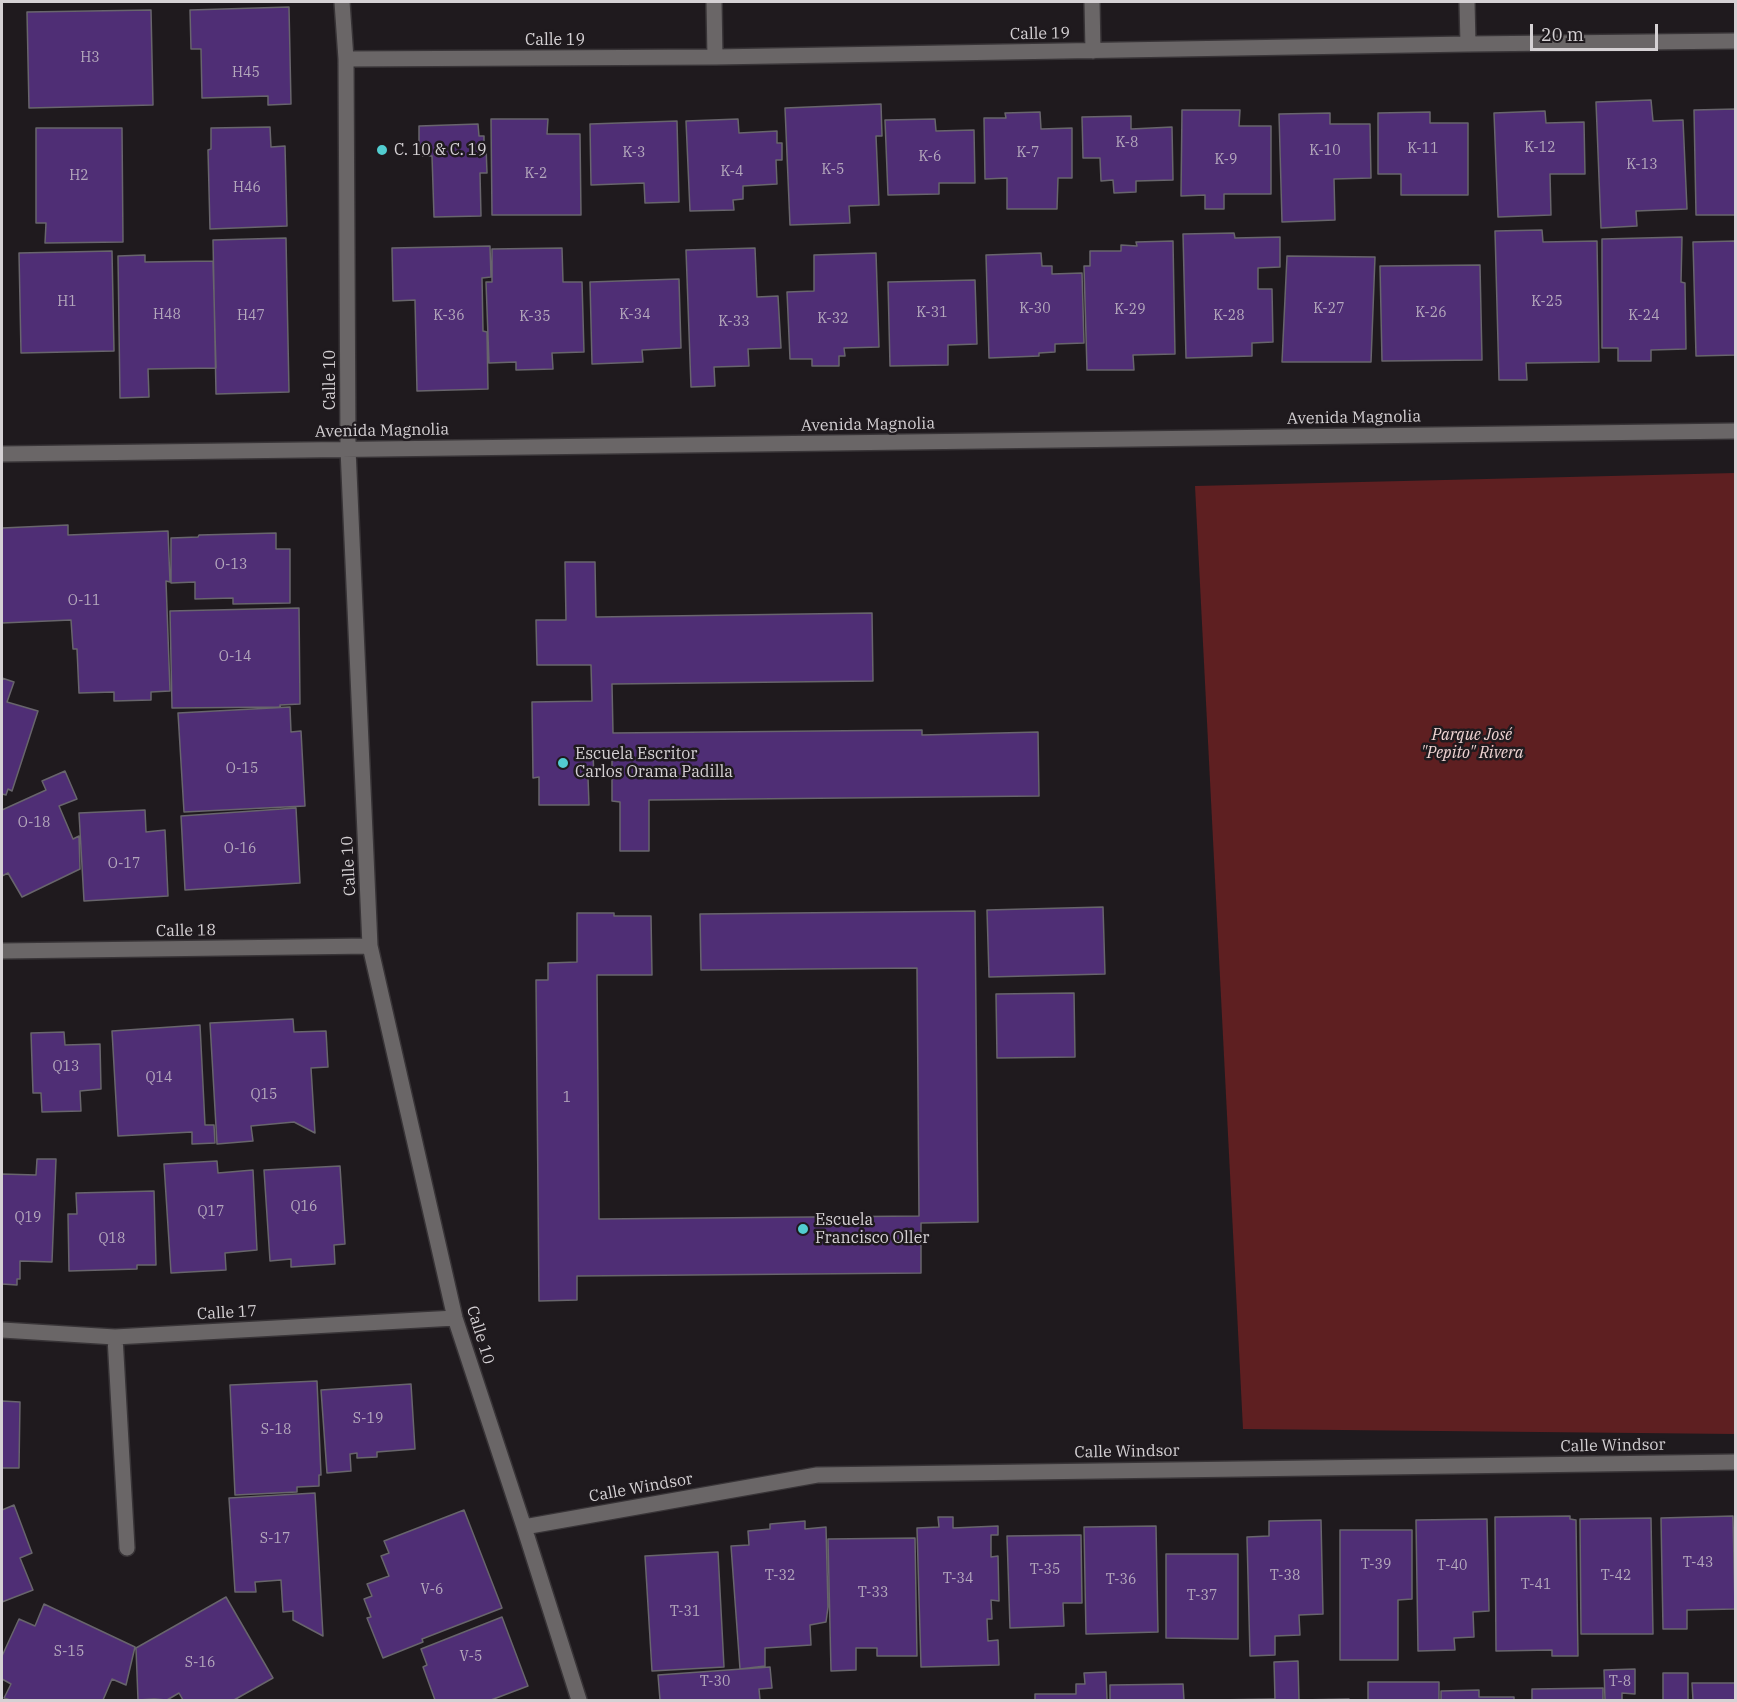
<!DOCTYPE html>
<html>
<head>
<meta charset="utf-8">
<style>
  body { margin:0 }
  #map { position:relative; width:1737px; height:1702px; overflow:hidden; background:#1f1a1e; font-family:"IBM Plex Serif",serif }
  canvas { display:block }
  .frame { position:absolute; inset:0; border:3px solid #d5d1d4; pointer-events:none }
  .scale { position:absolute; left:1530px; top:24px; width:128px; height:27px; box-sizing:border-box; border:3px solid #d5d1d4; border-top:0; padding-left:8px; font-size:18px; line-height:21px; white-space:nowrap; color:#d5d1d4; -webkit-text-stroke:4px #1f1a1e; paint-order:stroke }
</style>
</head>
<body>
<div id="map">
<canvas width="1737" height="1702"></canvas>
<div class="frame"></div>
<div class="scale">20 m</div>
</div>
<script>
const ctx = document.querySelector('canvas').getContext('2d');
ctx.lineJoin = 'round';
function fillPath(path, color) {
  ctx.fillStyle = color;
  ctx.fill(path, 'evenodd');
}
function stroke(path, color, width, dash) {
  ctx.strokeStyle = color;
  ctx.lineWidth = width;
  ctx.lineCap = dash ? 'butt' : 'round';
  ctx.setLineDash(dash || []);
  ctx.stroke(path);
}
function write(font, color, halo, rows, align = 'center') {
  ctx.font = font + ' "IBM Plex Serif",serif';
  ctx.lineWidth = 5;
  ctx.setLineDash([]);
  ctx.textBaseline = 'middle';
  ctx.strokeStyle = halo;
  ctx.fillStyle = color;
  for (const [text, x, y, turn = 0] of rows) {
    ctx.save();
    ctx.translate(x, y);
    ctx.rotate((+turn || 0) * Math.PI / 180);
    ctx.textAlign = isNaN(turn) ? turn : align;
    if (halo) ctx.strokeText(text, 0, 0);
    ctx.fillText(text, 0, 0);
    ctx.restore();
  }
}
const green = new Path2D(`
  M1735,473v961l-492,-5 -48,-943z`);
const building = new Path2D(`
  M289,7l2,97 -23,1v-9l-66,2 -1,-49h-10l-1,-39z
  M151,10l2,95 -124,3 -2,-96z
  M1651,100l2,21 30,-1 4,89 -51,2 1,15 -36,2 -5,-126z
  M881,104l1,32h-6l3,69 -30,1 1,17 -60,2 -5,-117z
  M1736,109v106h-40l-2,-105z
  M1182,110h58l-1,16h32v68h-47v15h-19v-14l-24,1z
  M1545,111l1,12 38,-1 1,52h-35l1,41 -53,2 -4,-104z
  M1040,112l1,17 31,-1v50h-14l-1,31h-50v-31l-22,1 -1,-61h22l-1,-5z
  M1430,112v11h38v72h-67v-21h-23v-61z
  M1330,113v11h40l1,54 -37,1 1,41 -53,2 -3,-108z
  M1131,116v13l41,-2 1,53 -37,1v11l-22,1 -1,-13 -12,1 -1,-23h-17l-1,-41z
  M491,119h57l-1,15h33l1,81h-89z
  M738,119l1,14 38,-2v12h5v17h-6l1,24 -34,2v13l-10,1 1,10 -44,1 -4,-90z
  M935,119l1,12 38,-1 1,53h-36v11l-51,1 -3,-75z
  M677,121l2,81 -34,1 -1,-20 -53,2 -1,-61z
  M478,124l1,12h5v10h2l1,27h-7l1,43 -47,1 -2,-61h-13v-30z
  M270,127l1,20 14,-1 2,80 -77,3 -2,-79 3,-1v-21z
  M36,128h86l1,114 -78,1 1,-20h-10z
  M1542,230l1,12 54,-1 2,121 -73,1 1,17h-28l-4,-149z
  M1234,233l1,5 45,-1v30l-22,1v21h14l1,53 -21,1v13l-66,2 -3,-124z
  M1682,237l-1,45 4,1 1,66 -35,1v11h-33v-13h-16v-109z
  M286,238l3,154 -73,2 -3,-154z
  M1173,241l2,113 -42,1 1,15h-47l-3,-104h6v-15h31v-6l16,1 -1,-4z
  M1736,241v114l-40,1 -3,-114z
  M490,246l1,31 -9,1 1,53 4,1 1,57 -71,2 -2,-91 -22,1 -1,-53z
  M562,248l1,34h19l2,70 -32,1 1,16 -37,1v-8l-27,1 -3,-81h6v-33z
  M755,248l2,49 21,-1 3,52 -33,1 1,17 -35,1 1,19 -24,1 -5,-137z
  M112,251l2,100 -93,2 -2,-100z
  M876,253l3,94 -35,1 1,8h-6v10h-27v-7h-22l-3,-67 27,-1v-36z
  M1041,253l1,13h10v8l30,-1 2,70 -29,1v8l-16,1v3l-50,2 -3,-103z
  M145,255v7l68,-1 3,107 -68,1 1,28 -29,1 -2,-142z
  M1287,256l88,1 -4,105h-89z
  M1480,265l2,95 -100,1 -2,-95z
  M679,279l2,69 -39,2 1,12 -51,2 -2,-82z
  M975,280l2,64 -29,1v20l-58,1 -2,-84z
  M68,525v10l100,-4 2,51 -4,-1 4,110 -19,1v8l-37,1v-9l-35,1 -2,-44h-4l-2,-29 -69,3v-95z
  M276,533v16h14v54l-57,1v-6l-38,1v-17l-24,1v-45l27,-1 1,-2z
  M565,562h30l1,55 276,-4 1,68 -261,3 1,49 309,-3v5l116,-3 1,64 -390,4v51h-29v-49l-8,-1v-48h-19l1,25h-6l1,27h-50v-28l-6,1 -1,-76 60,-1 -1,-36h-54l-1,-45h30z
  M299,608l1,96 -20,1v2l-108,1 -2,-97z
  M2,678l12,4 -7,20 31,9 -26,80 -4,-2 -2,6 -4,-1z
  M290,707l1,25 10,-1 4,75 -121,6 -6,-99z
  M65,771l12,28 -18,7 14,33 6,-3 1,33 -58,28 -14,-24 -6,3v-66l44,-20 -4,-9z
  M296,808l4,75 -115,7 -4,-74z
  M145,810l1,22 19,-2 3,66 -84,5 -5,-88z
  M1103,907l2,67 -116,3 -2,-67z
  M975,911l3,311 -57,1v50l-344,3v24l-38,1 -3,-321h12v-17l29,-1v-49h37v3h37l1,59h-55l2,244 320,-3 -2,-248 -216,2 -1,-56z
  M1074,993l1,64 -78,1 -1,-64z
  M293,1019l1,13 32,-1 2,36 -17,1 4,65 -21,-11 -43,4 2,15 -36,3 -7,-121z
  M200,1025l5,100h9l1,18 -23,1v-12l-74,4 -6,-105z
  M64,1032l1,13 35,-1 1,45 -21,2 1,20 -39,1 -1,-19h-8l-2,-60z
  M37,1159h19l-4,103 -32,-1v18h-3v6l-15,-1v-110l34,1z
  M217,1161l1,12 35,-3 4,80 -32,3 1,17 -55,3 -7,-109z
  M340,1166l5,78 -11,1 1,19 -44,3v-8l-21,2 -6,-91z
  M154,1191l2,74h-19v4l-68,2 -1,-57h9l-1,-21z
  M317,1381l4,94h-2v11l-22,1v5l-62,3 -5,-110z
  M411,1384l4,65 -38,3v5l-20,1v-5l-7,1 1,17 -24,2 -6,-83z
  M2,1401l18,1 -1,66h-17z
  M315,1493l8,143 -30,-16v-9l-10,1 -2,-32 -26,2 1,10h-21l-6,-94z
  M14,1505l18,48 -12,5 13,32 -31,12v-92z
  M464,1510l38,98 -80,31 1,3 -40,16 -16,-40 4,-1 -7,-18 8,-3 -5,-12 22,-8 -8,-20 8,-3 -5,-12z
  M1570,1516v3l6,1 2,136h-26v-6l-56,1 -1,-134z
  M1733,1516l2,93 -48,1v19h-24l-2,-111z
  M938,1517h15v11l45,-2v9h-7v22l7,-1 1,45 -8,-1 1,19h-5l1,22 10,-1 1,25 -78,2 -4,-139 22,-1z
  M1651,1518l2,116h-72l-1,-115z
  M1487,1519l2,92 -16,1 1,25 -20,1 1,12 -37,1 -2,-131z
  M1321,1520l2,94 -24,1 1,20 -25,1v19l-25,1 -3,-119 22,-1v-15z
  M805,1521v8l21,-2 2,80 -2,15 -16,3 1,20 -46,3v18l-25,3 -9,-123 18,-1 -1,-14 22,-2v-5z
  M1156,1526l2,106 -72,2 -2,-107z
  M1340,1530h72v69l-14,1v60h-58z
  M1081,1535l1,68h-19l1,23 -54,2 -3,-92z
  M915,1538l2,118h-40v-8h-21v22l-25,1 -3,-132z
  M718,1552l6,115 -72,4 -7,-115z
  M1166,1554h72v85l-72,-1z
  M226,1597l47,81 -39,22h-51l-4,-7 -12,7 -13,-1 -16,1 -2,-52z
  M44,1604l91,43 -9,38 -14,-6 -9,21h-93l-6,-2 7,-14 -9,-5v-23l17,-37 16,7z
  M502,1617l26,69 -37,14h-56l-12,-33 4,-2 -6,-16z
  M1298,1661l1,39 50,-1v1h-74l-1,-38z
  M770,1667l2,21 -13,1 1,11h-100l-2,-25z
  M1635,1669v25l-13,-1v7h-17l-1,-30z
  M1106,1672l1,28h-72v-6h41v-10h9l-1,-11z
  M1663,1673h25v27h-25z
  M1368,1682h71v18h-71z
  M1692,1683h44v17h-43z
  M1183,1684l1,16h-74v-15z
  M1603,1688v12h-71v-11z
  M1479,1690v7h35v3h-73v-9z
  M1274,1699v1h-59z`);
const minor = new Path2D(`
  M342,2l4,57 2,390 22,497 85,372 69,209 55,173
  M714,2l1,55
  M1092,2l1,49
  M1467,2l1,42
  M346,59l369,-2 753,-13 268,-3
  M2,454l1734,-23
  M2,951l368,-5
  M2,1330l113,7 340,-19
  M115,1337l12,211
  M524,1527l293,-52 919,-13`);
const markers = [
  [382,150,6,"#52cdd0"],
  [563,763,6,"#52cdd0"],
  [803,1229,6,"#52cdd0"]
];
const numberNames = [
  ["H3",90,58],
  ["H45",246,73],
  ["K-8",1127,143],
  ["K-12",1540,148],
  ["K-11",1423,149],
  ["K-10",1325,151],
  ["K-3",634,153],
  ["K-7",1028,153],
  ["K-6",930,157],
  ["K-9",1226,160],
  ["K-13",1642,165],
  ["K-5",833,170],
  ["K-4",732,172],
  ["K-2",536,174],
  ["H2",79,176],
  ["H46",247,188],
  ["H1",67,302],
  ["K-25",1547,302],
  ["K-30",1035,309],
  ["K-27",1329,309],
  ["K-29",1130,310],
  ["K-31",932,313],
  ["K-26",1431,313],
  ["H48",167,315],
  ["K-34",635,315],
  ["H47",251,316],
  ["K-36",449,316],
  ["K-28",1229,316],
  ["K-24",1644,316],
  ["K-35",535,317],
  ["K-32",833,319],
  ["K-33",734,322],
  ["O-13",231,565],
  ["O-11",84,601],
  ["O-14",235,657],
  ["O-15",242,769],
  ["O-18",34,823],
  ["O-16",240,849],
  ["O-17",124,864],
  ["Q13",66,1067],
  ["Q14",159,1078],
  ["Q15",264,1095],
  ["1",567,1098],
  ["Q16",304,1207],
  ["Q17",211,1212],
  ["Q19",28,1218],
  ["Q18",112,1239],
  ["S-19",368,1419],
  ["S-18",276,1430],
  ["S-17",275,1539],
  ["T-43",1698,1563],
  ["T-39",1376,1565],
  ["T-40",1452,1566],
  ["T-35",1045,1570],
  ["T-32",780,1576],
  ["T-38",1285,1576],
  ["T-42",1616,1576],
  ["T-34",958,1579],
  ["T-36",1121,1580],
  ["T-41",1536,1585],
  ["V-6",432,1590],
  ["T-33",873,1593],
  ["T-37",1202,1596],
  ["T-31",685,1612],
  ["S-15",69,1652],
  ["V-5",471,1657],
  ["S-16",200,1663],
  ["T-30",715,1682],
  ["T-8",1620,1682]
];
const streetNames = [
  ["Calle 19",1040,34,-1],
  ["Calle 19",555,40],
  ["Calle 10",330,380,-90],
  ["Avenida Magnolia",1354,418,-1],
  ["Avenida Magnolia",868,425,-1],
  ["Avenida Magnolia",382,431,-1],
  ["Calle 10",349,866,-93],
  ["Calle 18",186,931,-1],
  ["Calle 17",227,1313,-3],
  ["Calle 10",480,1335,73],
  ["Calle Windsor",1613,1446,-1],
  ["Calle Windsor",1127,1452,-1],
  ["Calle Windsor",641,1488,-10]
];
const poiNames = [
  ["C. 10 & C. 19",394,150],
  ["Escuela Escritor",575,754],
  ["Carlos Orama Padilla",575,772],
  ["Escuela",815,1220],
  ["Francisco Oller",815,1238]
];
const parkNames = [
  ["Parque José",1472,735],
  ["\"Pepito\" Rivera",1472,753]
];
fillPath(green, '#5e1f21');
fillPath(building, '#4f2e75');
stroke(building, '#68656c', 1.5);
stroke(minor, '#383437', 18);
stroke(minor, '#6a6667', 15);
for (const [x, y, r, color] of markers) {
  const dot = new Path2D();
  dot.arc(x, y, r, 0, 2 * Math.PI);
  ctx.fillStyle = color;
  ctx.fill(dot);
  stroke(dot, '#1f1a1e', 2);
}
write('14px', '#b4a8bc', null, numberNames);
write('16px', '#d5d1d4', '#1f1a1e', streetNames);
write('16px', '#d5d1d4', '#1f1a1e', poiNames, 'left');
write('italic 16px', '#efd4d3', '#1f1a1e', parkNames);
</script>
</body>
</html>
